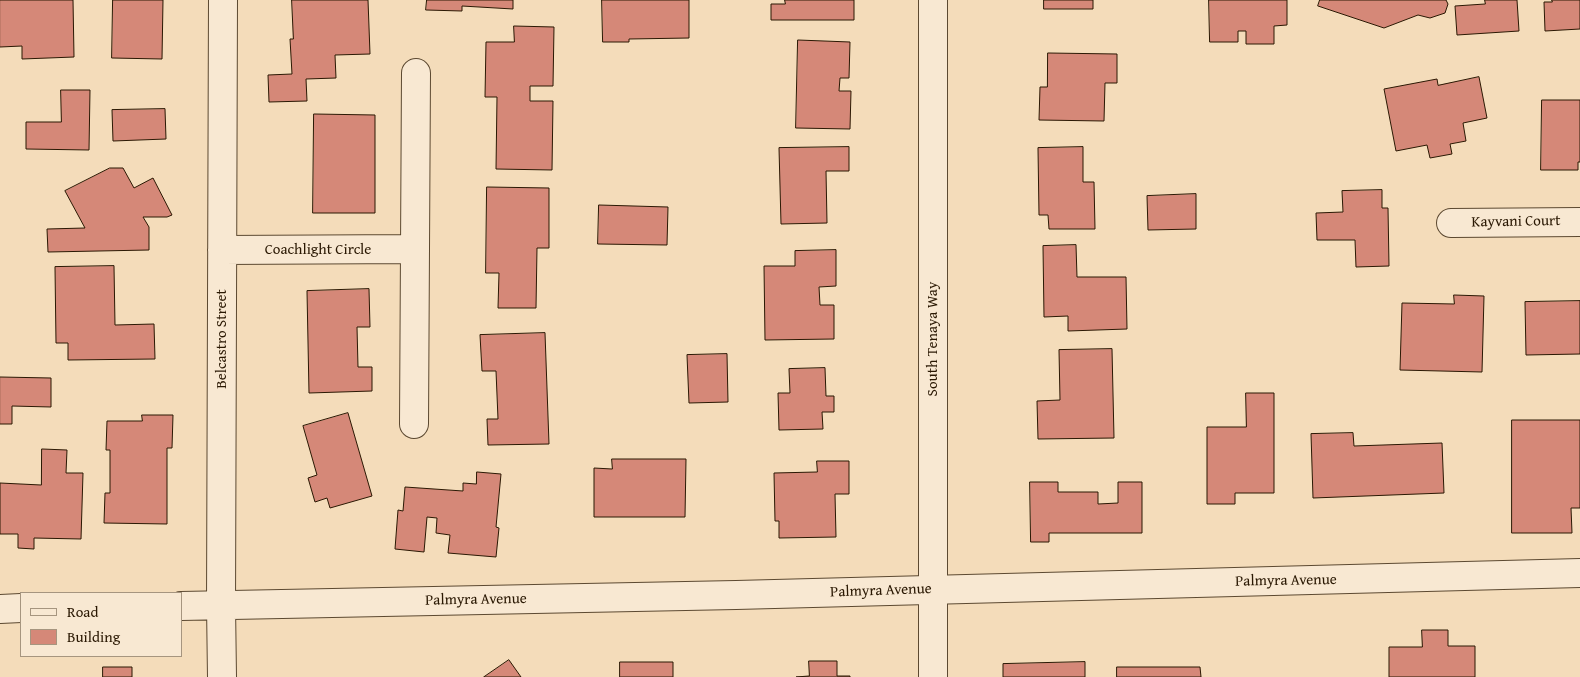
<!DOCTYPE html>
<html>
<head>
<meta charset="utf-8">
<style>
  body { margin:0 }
  #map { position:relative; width:1580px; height:677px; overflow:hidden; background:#f4dcba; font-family:"Gentium Book Plus",serif }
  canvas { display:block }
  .legend { position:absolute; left:20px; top:592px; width:162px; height:65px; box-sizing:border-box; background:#f8e8d2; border:1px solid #a6957f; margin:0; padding:6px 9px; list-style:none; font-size:15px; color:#2a1803 }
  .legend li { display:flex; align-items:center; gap:10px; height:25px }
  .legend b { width:25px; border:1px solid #a6957f }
</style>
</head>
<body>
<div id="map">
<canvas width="1580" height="677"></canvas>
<ul class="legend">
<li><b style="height:6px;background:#f8e8d2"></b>Road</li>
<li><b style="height:14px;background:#d58878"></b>Building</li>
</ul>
</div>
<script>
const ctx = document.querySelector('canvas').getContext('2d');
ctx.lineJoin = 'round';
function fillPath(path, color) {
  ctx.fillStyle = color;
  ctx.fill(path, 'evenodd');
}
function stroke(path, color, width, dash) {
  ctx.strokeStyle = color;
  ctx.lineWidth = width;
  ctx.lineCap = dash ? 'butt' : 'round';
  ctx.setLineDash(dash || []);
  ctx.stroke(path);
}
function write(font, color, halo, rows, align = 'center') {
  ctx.font = font + ' "Gentium Book Plus",serif';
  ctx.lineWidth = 4;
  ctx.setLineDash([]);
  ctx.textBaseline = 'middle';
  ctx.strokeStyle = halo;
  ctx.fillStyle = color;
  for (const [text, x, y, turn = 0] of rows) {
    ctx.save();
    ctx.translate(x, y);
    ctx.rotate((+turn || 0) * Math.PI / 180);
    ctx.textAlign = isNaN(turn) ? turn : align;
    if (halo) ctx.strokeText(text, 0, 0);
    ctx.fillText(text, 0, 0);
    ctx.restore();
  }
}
const building = new Path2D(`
  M0,0h73l1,57 -52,2v-13l-22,1z
  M113,0h50l-1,59 -50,-1z
  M292,0h76l2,54 -35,1 1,23 -30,1 1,22 -38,1 -1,-27 24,-1 -2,-35h3z
  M427,0h86v9l-51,-3v5l-36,-1z
  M602,0h87v38l-60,1v3h-26z
  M785,0h69v20h-83v-16h14z
  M1044,0h49v9h-49z
  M1209,0h78v25l-13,1v18h-28v-13h-8v11h-28z
  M1320,0h126l2,4 -3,9 -15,5 -12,-3 -34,13 -66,-22z
  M1485,0h32l2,31 -62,4 -2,-29 30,-2z
  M1552,0h28v29l-35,2 -1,-29h8z
  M514,26l40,1 -1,59h-23v15h23l-1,69 -56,-1 1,-72h-12l1,-55h28z
  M798,40l52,2 -1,36h-9l-1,13h12l-1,38 -54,-1z
  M1048,53l69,1v29h-12l-1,38 -65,-1 1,-33h7z
  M1479,77l8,41 -24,5 3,18 -16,3 2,10 -22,4 -3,-13 -31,6 -12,-62 53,-10 1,6z
  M61,90h29l-1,60 -63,-1v-27h35z
  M1542,100h38v62h-2v8h-37z
  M165,109l1,30 -53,2 -1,-31z
  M314,114l61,1v98h-62z
  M849,147v24h-23l1,52 -46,1 -2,-76z
  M1083,147v35h11l1,47h-46l-1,-14h-9l-1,-67z
  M110,168h13l11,20 19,-10 19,37 -5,2h-24l6,10v23l-101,2 -1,-23 38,-1 -20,-37z
  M487,187l62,1v60h-12l-1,60h-38l1,-35h-13z
  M1382,190v18h6l1,58 -33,1 -1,-27h-38l-1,-27 27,-1 -1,-21z
  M1196,194v35l-48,1 -1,-34z
  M599,205l69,2 -1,38 -69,-1z
  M1076,245l1,32h49l1,52 -59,2v-15l-24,1 -1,-71z
  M836,250v36l-17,1 1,18h14v34l-69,1 -1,-74h31v-15z
  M114,266l1,59 39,-1 1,35 -87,1v-17h-12l-1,-76z
  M369,289l1,38h-13l1,40h14v24l-63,2 -2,-102z
  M1454,295l30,1 -2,76 -82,-2 2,-67 52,1z
  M1580,301v53l-54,1 -1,-53z
  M545,333l4,111 -61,1 -1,-26h11l-2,-48h-14l-2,-36z
  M1112,349l2,89 -76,1 -1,-38 23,-1 -1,-50z
  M727,354l1,48 -39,1 -2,-48z
  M825,368l1,28h8v16h-12l1,17 -44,1 -1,-37h12l-1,-24z
  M0,377l51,1v29l-39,-1v18h-12z
  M1246,393h28v100h-39v11h-28v-77h39z
  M348,413l24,83 -42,12 -3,-10 -12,4 -7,-24 9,-3 -14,-49z
  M142,415h31l-1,33h-5v76l-63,-1 1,-30h5v-43h-4l1,-29h35z
  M1512,420h68v88h-9l1,25h-60z
  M1353,433l1,13 88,-3 2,50 -131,5 -2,-64z
  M42,449l25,1 -1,23h17l-2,66 -47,-1v11l-16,-1v-14h-18v-51l41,2z
  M612,459h74l-1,58h-91v-49l18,1z
  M817,461h32v33h-14l1,43 -57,1v-17h-4l-1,-48 43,-1z
  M477,472l24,2 -5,53 3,1 -3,29 -48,-4 2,-18 -14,-2 1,-15 -10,-1 -3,35 -29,-3 3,-39 5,1 2,-24 58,4v-8l13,1z
  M1030,482h28v10h40v12l20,-1v-21h24v51h-93v9h-18z
  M1422,630h26v16h27v31h-86v-30h33z
  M509,660l12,17h-37z
  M809,661h28v15h13v1h-54l13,-1z
  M620,662h53v15h-53z
  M1085,662v15h-82v-13z
  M103,667h29v10h-29z
  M1117,667h83l1,10h-84z`);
const minor = new Path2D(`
  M1451,223l129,-1
  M222,250l193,-1
  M414,424l2,-351
  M181,606l555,-11 844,-22
  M0,609l21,-1
  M222,677l-1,-72 2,-605`);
const tertiary = new Path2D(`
  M933,677v-677`);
const streetNames = [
  ["Kayvani Court",1516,222,-1],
  ["Coachlight Circle",318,250],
  ["Belcastro Street",222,339,-90],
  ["South Tenaya Way",933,339,-90],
  ["Palmyra Avenue",1286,581,-1],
  ["Palmyra Avenue",881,591,-2],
  ["Palmyra Avenue",476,600,-1]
];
fillPath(building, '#d58878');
stroke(building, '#2a1803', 1);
stroke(minor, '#5c4931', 30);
stroke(tertiary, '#5c4931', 30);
stroke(minor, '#f8e8d2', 28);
stroke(tertiary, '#f8e8d2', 28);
write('15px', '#2a1803', '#f8e8d2', streetNames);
</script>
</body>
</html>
